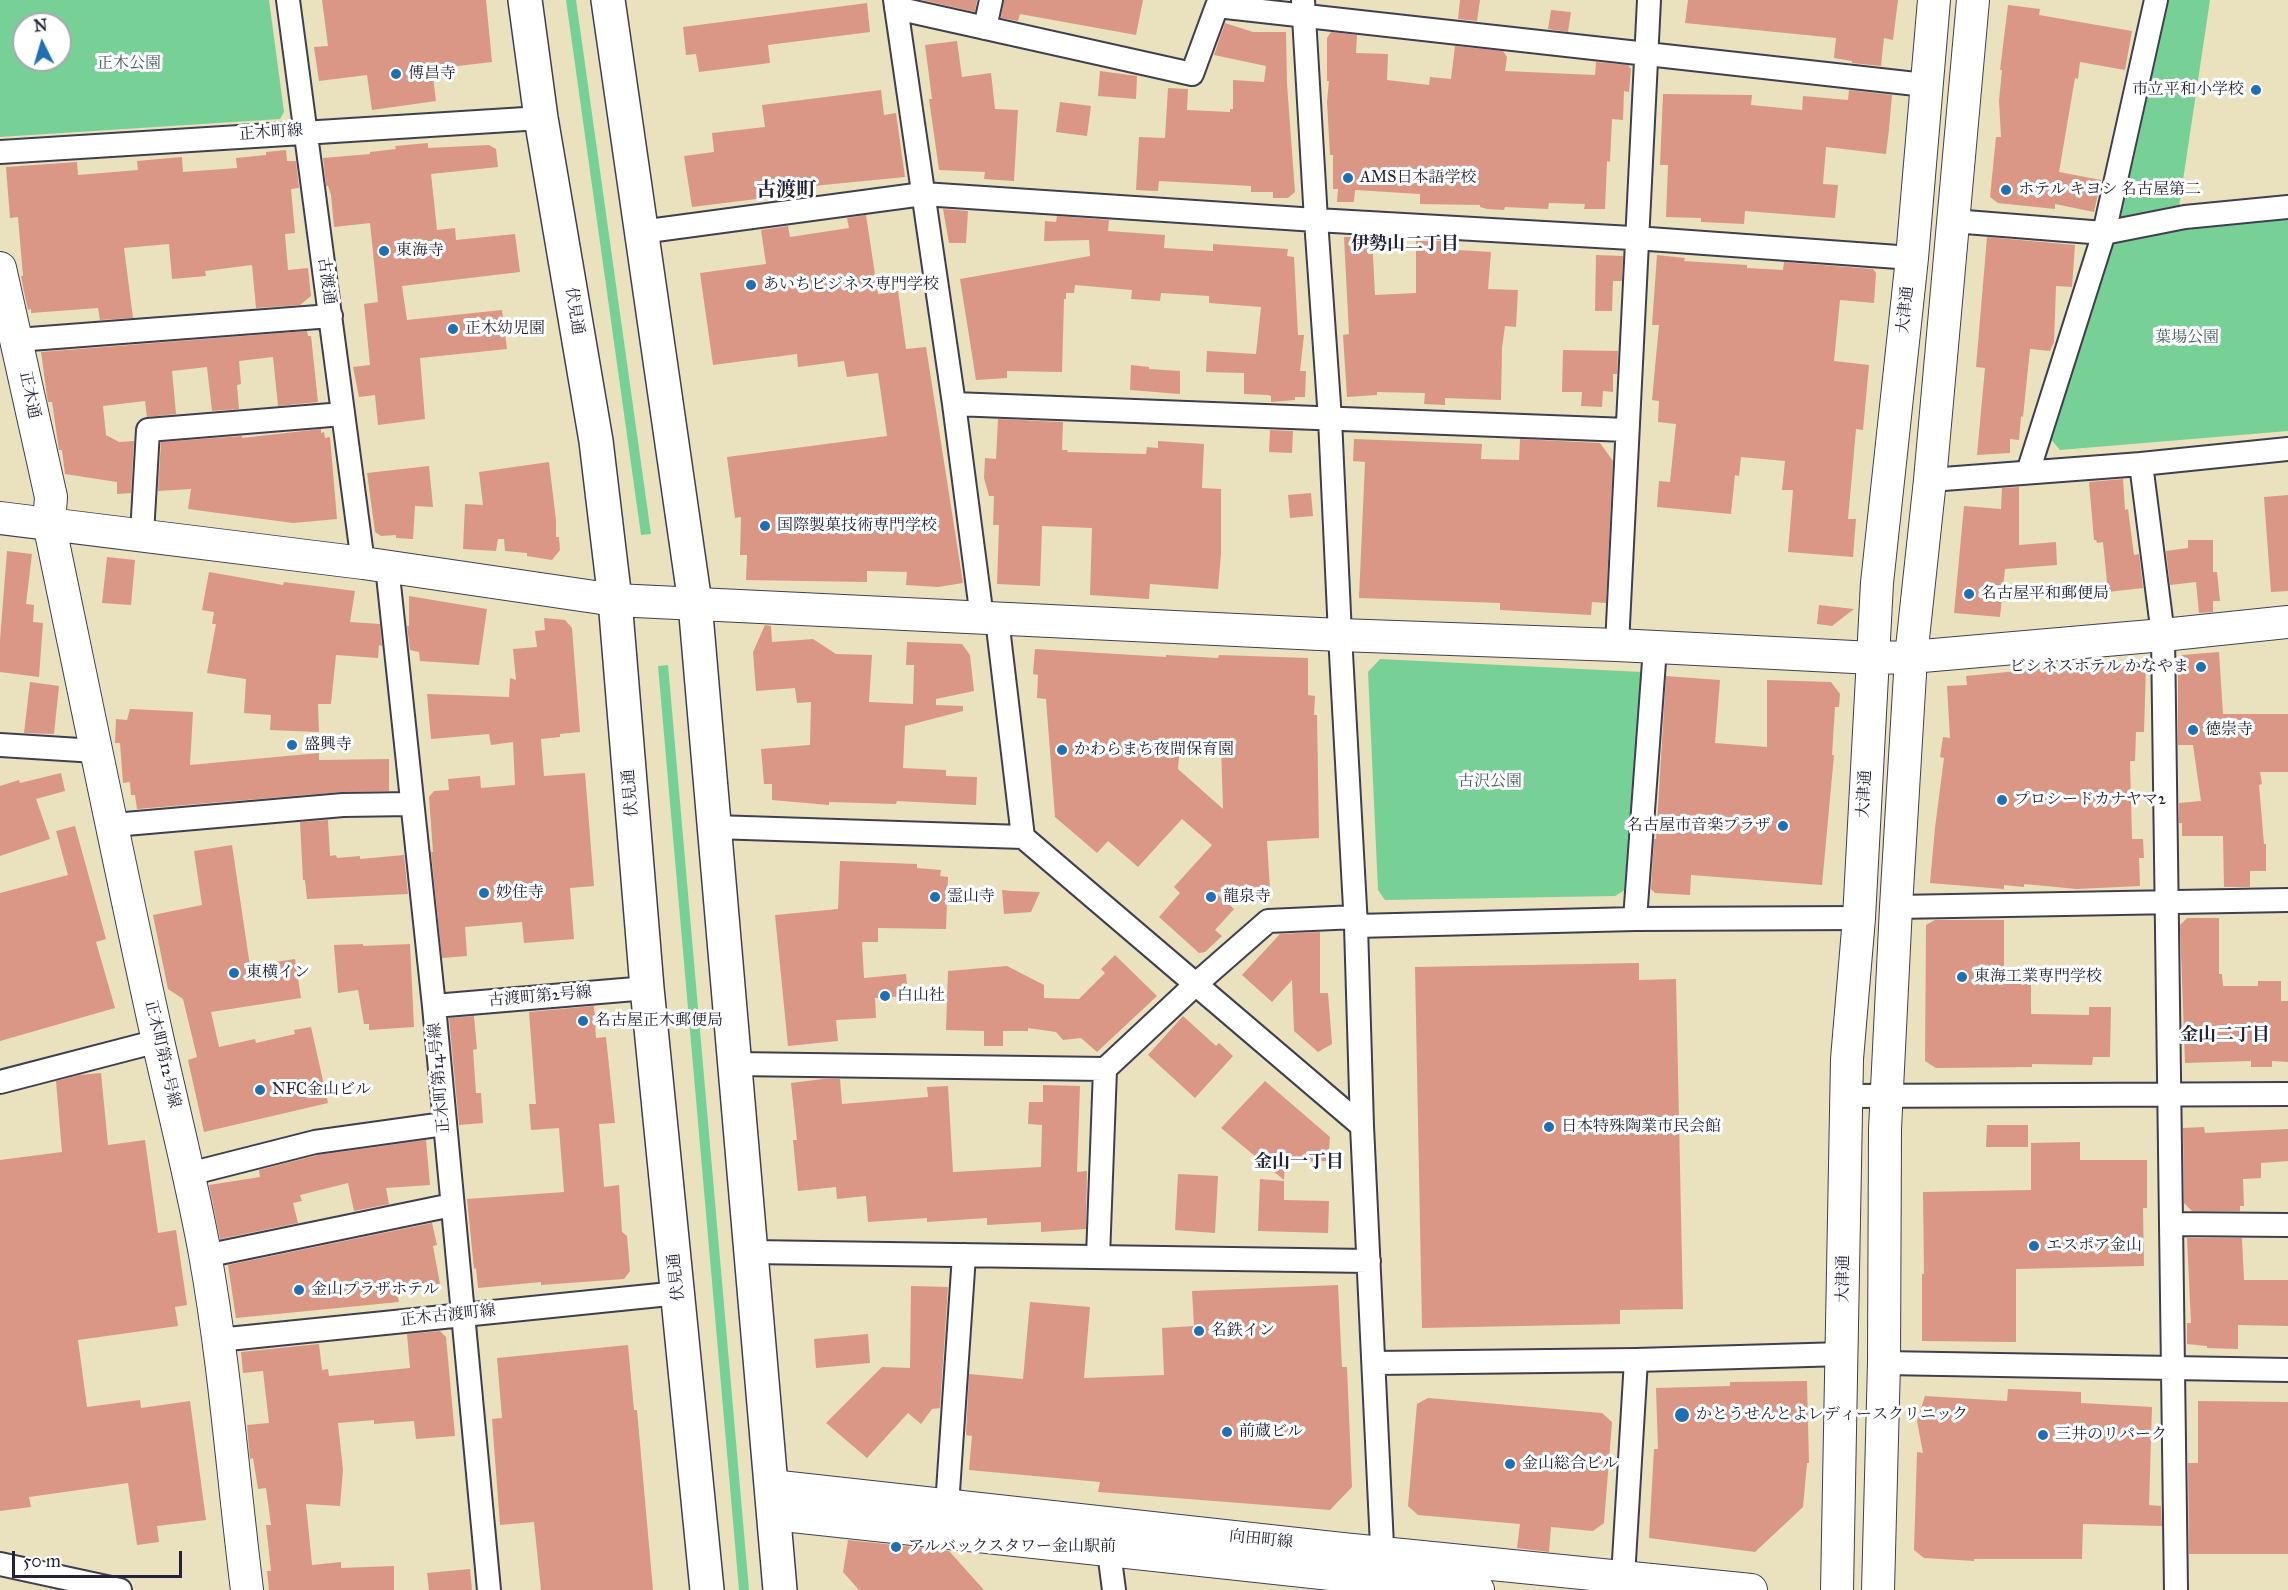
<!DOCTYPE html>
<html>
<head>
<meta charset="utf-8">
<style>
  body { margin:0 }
  #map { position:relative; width:2288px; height:1590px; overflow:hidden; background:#eae1bf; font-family:"IM FELL Great Primer",serif }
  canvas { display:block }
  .north { position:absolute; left:12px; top:12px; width:60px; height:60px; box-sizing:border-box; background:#fff; border:2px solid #a7a7b1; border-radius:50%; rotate:355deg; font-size:16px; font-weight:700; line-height:24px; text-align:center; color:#22223b }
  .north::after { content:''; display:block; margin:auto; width:21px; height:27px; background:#1f6fb2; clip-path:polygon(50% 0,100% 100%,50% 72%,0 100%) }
  .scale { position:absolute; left:12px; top:1551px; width:170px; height:27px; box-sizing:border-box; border:3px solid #22223b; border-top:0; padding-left:8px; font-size:18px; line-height:21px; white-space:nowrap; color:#22223b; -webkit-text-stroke:4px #fff; paint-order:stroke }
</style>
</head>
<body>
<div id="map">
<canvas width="2288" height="1590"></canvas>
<div class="north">N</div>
<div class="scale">50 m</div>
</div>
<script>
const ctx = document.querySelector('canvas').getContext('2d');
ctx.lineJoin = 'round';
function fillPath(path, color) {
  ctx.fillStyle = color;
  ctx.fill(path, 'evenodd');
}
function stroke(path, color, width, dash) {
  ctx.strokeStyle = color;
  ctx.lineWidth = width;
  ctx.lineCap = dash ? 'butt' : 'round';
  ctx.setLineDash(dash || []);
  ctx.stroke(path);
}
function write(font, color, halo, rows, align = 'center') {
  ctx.font = font + ' "IM FELL Great Primer","Noto Serif JP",serif';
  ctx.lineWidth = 6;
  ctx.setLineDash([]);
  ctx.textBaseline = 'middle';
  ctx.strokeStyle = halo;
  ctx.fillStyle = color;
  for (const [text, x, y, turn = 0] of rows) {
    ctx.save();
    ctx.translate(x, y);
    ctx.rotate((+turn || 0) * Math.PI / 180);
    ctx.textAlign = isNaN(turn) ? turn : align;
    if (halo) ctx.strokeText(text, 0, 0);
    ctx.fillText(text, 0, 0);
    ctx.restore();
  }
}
const green = new Path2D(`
  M0,0h269l15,112 -4,7 -280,18zM24,24h36v36h-36z
  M566,0h10l75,534 -10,1z
  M2166,0h44l-34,227 112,-15v219l-228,19 -11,-13z
  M1380,659l262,13 -17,218 -10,6 -230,4 -7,-10 -10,-218z
  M668,665l81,925h-10l-81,-924z`);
const building = new Path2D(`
  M322,0h164l6,62 -60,7 4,32 -64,9 -5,-35 -48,6 -5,-34 14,-1z
  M922,0h55l-2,12z
  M1004,0h139l-7,35 -116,-21 -2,7 -17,-3z
  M1460,0h20l-3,21 -19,-2z
  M1688,0h210l-5,40 -9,-2 -3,28 -29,-3v-2l-18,-3 2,-20 -151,-15z
  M867,3l3,29 -102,13 2,18 -71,9 -3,-18 -10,1 -3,-28z
  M2008,5l32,4 -1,6 93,16 -7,39 -45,-8 -2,17 -3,-1 -16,94 42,8 -7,32 -39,-8v5l-57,-6 -8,-6 6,-60h5l-2,-36 3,-31h-2z
  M1551,10l20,2 -3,20 -20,-3z
  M1225,23l28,9h33l1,52 8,108 -7,6h-15v-6h-22v-6l-92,-5 -1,10 -22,-1 3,-53 26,1 3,-50 20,1 -1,21 43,2v-3h3v-29l31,2 2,-16 -52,-11z
  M1331,32l26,3 -1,18 32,1 -1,26 42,5 1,-8 21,2 4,-33 48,5 4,6 -2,14 90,4 1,-13 32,3 3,4 -2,23 -5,-1 -1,29 -11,-1 -2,43 -3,-1 -2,48h-21l1,-5 -36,-1 -1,6 -43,-2 -1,3 -17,-1 -7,-2v-2l-60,-1v-10l-65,-4 -1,12h-17l1,-13h-5v-34h-3l-3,-53 2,-21h-2v-43z
  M957,41l5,36 29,-4 4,36 23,1 -4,71 -30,-2 1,-7 -46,-2 -10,-71h3l-7,-54z
  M1100,71l37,5 -1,23 -38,-3z
  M881,90l3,25 12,-2 9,64 -133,13 1,7 -81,10 -8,-51 30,-4 -2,-19 53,-6 -3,-22z
  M1849,90l43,5 -3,34 -3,25 -60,-7 -3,37 15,1 -3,33 -90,-7 -1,13 -43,-2v-4l-35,-1 2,-52h-8l3,-71 89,1 -1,10 51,5 1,-14 45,4z
  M1060,102l31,4 -4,30 -31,-4z
  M428,143v5l61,-3 7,4 2,18 -67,7 6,56 18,-2 1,12 59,-6 5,38 -118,14 5,34 95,-10 5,39 -87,9 5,61 -47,6 -3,-30 -16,2 -6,-30 17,-2 -6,-61 14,-2 -8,-79 -36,4 -3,-32 -3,-9h-2l-3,-28 47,-4v-2l26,-3 -1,-3z
  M286,150l1,11h9l3,27 -8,1 4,44 -10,1 3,36 20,-2 3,28 -11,9 -44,3 -4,-43 -47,6 1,5 -34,3 -3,-35 -45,4 9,70 -33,2 -2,-12 -67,5v-4l-3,1 -6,-28 -1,-6h2l-5,-59 -8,1 -4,-51 71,-5 1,13 60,-5 -1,-9 45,-4 1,15 54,-4 -1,-10 30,-3v-3z
  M943,209l25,2 -2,32h-17z
  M866,215l12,79 20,-3 8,58 20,-2 37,236 -25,4 -32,-2 1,-13 -40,-1v11l-121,-2 1,-25h-7l1,-38 -6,1 -8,-61 160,-21 -9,-63 -31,4 -3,-16 -46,6 -1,-13 -84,11 -13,-92 66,-9 -5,-34 27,-4 2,11 59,-9 -2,-10z
  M1057,216l52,4 -1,11 57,4 -1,13 49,3v-7l75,5 -1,7 7,1 4,78h6l-4,36h6l-1,26h-10v3l-24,2v-6l-3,-1 -24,-1v-21l-38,-1 1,-21 49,3 5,-47 -52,-4v-7l-48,-3 -1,8 -29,-2 1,-9 -57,-5 -1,8h-8v6h-2l-2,73 -55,-1v7l-31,2 -16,-101 130,-23 -1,-16 -45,1 1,-20 11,1z
  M1344,237h28l3,58 41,-2v-52h25v8l50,3 -3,37 30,1 -2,37 -11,-1 -3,22 -1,52 -56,-2v7l-21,-1 1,-11 -48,-1v3l-30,2 -4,-62 6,-1z
  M1987,237l88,8 -3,42 -16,-1 -2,56 -4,9 -20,-2 -7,68 -2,-1 -2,24 -9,-1v14l-33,2 8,-87 -9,-1z
  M1596,255l27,1 -1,25h-9l-1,30h-17z
  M1657,255l28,3 -1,3 63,4v3l36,2 1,-8 89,7 3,4 -2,30 -34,-3 -6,61 35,4 -6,65 -7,-1 -4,46 -4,44h8l-3,38 -65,-5 5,-62h-11l3,-29 -44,-4 -2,19 -4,-1 -4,39 -74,-7 2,-26 11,1 6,-58 -18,-2 1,-21 -7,-1 7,-75h-7z
  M307,331l1,5h3l7,66 -40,4 -5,-49 -34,4 2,23 -4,1 2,24 -27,2 -5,-44 -35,4 4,43 -29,3 -2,-16 -42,5 3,29 13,7 15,-1 -3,52 -14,1v-12l-52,-8 -3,-24h-3l-7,-48h-4l-1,-6 -6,-44z
  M1563,350l55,1 -1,23h-4v18l-10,-1 -1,16 -21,-1 1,-14h-20z
  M1131,365l18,2v2l31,2v23l-50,-4z
  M998,419l65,3 -1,28h6l-1,2 79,2 1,-7 11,1v-7l46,3 -2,44 19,1v65l-3,35 -68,-5 -1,15 -59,-4 2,-67 -50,-2 -2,60 -43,-2 2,-59h-6l1,-29h-5l-5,-18 1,-20 11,1z
  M321,429v4l3,-1 1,6 5,-1 7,82 -44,4 -105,-14 3,-20 -33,2 3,-49 81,-6v2z
  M1270,430l23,1 -1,22 -23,-1z
  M1354,439l128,5 -1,15 38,1 1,-21 80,4 13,18 -7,142 -14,-1 -1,13 -91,-5v-7l-141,-5 6,-136 -12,-1z
  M549,462l7,58v17h3l1,13 -8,10 -25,-4v-3l-22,-2 -1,-12h-6l-2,12 -33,-2 2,-45 18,1 -4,-33z
  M429,466l4,41 -18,-1 -2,33 -17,-1v-3l-15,1 -6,-4 -8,-59z
  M2123,479l2,31 3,-1 6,46 5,-1 4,34 -35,4 -5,-50 -6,1 -1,-3h-2l-5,-58z
  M2019,487v58l37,-3 1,23 -52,4 -5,48 -46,-4 10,-107 37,3 1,-21z
  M1311,493l2,23 -23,2 -2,-23z
  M2288,495v96l-17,1 -7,-95z
  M2188,540h25v32h4l3,29h-7v11l-14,1 -3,-31 -26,3 -4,-34 22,-3z
  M7,551l25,3 -6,50 8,1 -1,17 10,1 -4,54 -39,-5v-32z
  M107,557l28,3 -4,45 -29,-2z
  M209,572l74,13 1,-3 71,9 -5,31 30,2 2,22 -3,-1 -1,13 -42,-3 -5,49h-13l1,28 -49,-2 1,-15 -27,-2 2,-34 -39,-6 9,-49h-4l2,-12 -12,-2z
  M409,596l78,13 -8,56 -59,-4 -1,-9 -9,-2 -3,-24h2z
  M1819,605l35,4 -22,17 -15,-2z
  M544,618l21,2 7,8 8,104 -20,2v3l-19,2 3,37 41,-3 9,113 -24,2 4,51 -50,4 -2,-21 -57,5 2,29 -25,2 -11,-106h2l-4,-55 5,-6 15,-1 -1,-11 32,-3 1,12 34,-3 -2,-43 -22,3 -2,-11 -58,5 -4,-45 82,3 1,-19 6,2 -3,-31 24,-2 -2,-16 10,-1z
  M765,625l6,1 1,16 41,-3 23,15 36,1 -3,47 44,2 1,-39h-8l1,-23 55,2 8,11 4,36 -38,8v6l27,1v5l-58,15 -2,42 43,2v6l31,1 -1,28 -79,-4 -1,3 -67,-2v3l-57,-5v-16h-8l-3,-35 49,-4 1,-43 -14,1 -2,-15 -39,3 -3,-39z
  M1035,649l131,8v-2l52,3 1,-3 89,3v37l7,1 -1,19h3l2,123 -52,3 3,48 -55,3 19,17 -19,21 7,6 -17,16 -6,1 -40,-36 21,-24 -6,-6 38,-42 -30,-26 -44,48 -30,-26 -11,12 -42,-36 -9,-118 -9,-1 1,-23 -5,-1zM1180,743l41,3 2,63 -45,-40z
  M2219,652l4,62h65v58h-28l2,12 -3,1 5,59h2v27h-16v16h-26l-1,-51h-41v-13h-3v-20l22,-2 -8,-56h-15v-84l4,-6z
  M2137,661l9,5 -2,66h-8l-1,29h-5l2,78h11l1,19h-5l1,28 -63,3 -53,-5v3l-20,-2v4l-74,-6 5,-55 9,-70 -4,-1 3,-20 7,1 -3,-52 20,-1 -1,-9 83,-8v3z
  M1666,676l54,4 -5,63 52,4v-67l64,2 9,12 -1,13h-4l-3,48h2l-12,130 -131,-10 -1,20 -35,-2 -4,-4 3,-50h2z
  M30,682l29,4 -5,48 -30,-1z
  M130,709l63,3 -3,53 129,-12v7l70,-1v32l-47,1 -205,17 -2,-14h-4l-1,-13 -7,1 -3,-40h-5l1,-24 11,1z
  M61,773l4,18 -29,8 14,40 -50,17v-70l19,-6 1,3z
  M328,820l2,36 6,-1 1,3 23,-2v3l44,-4 4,39 -101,5 -2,-19h-2l-3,-58z
  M75,826l31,113 -10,3 19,66 -115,33v-148l68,-18 -12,-44z
  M232,845l18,121 45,-7 6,39 -90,14 8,35 36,-8 1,4 39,-9 -1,-4 17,-3 17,76 -124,29 -16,-72 9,-3 -14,-58 -15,-10 -15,-74 49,-10 -8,-54z
  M840,861l77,3v4l24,2 -1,6 8,1 -2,52 -68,-1v14h-16l2,36 42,-4 2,22 -33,2 1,20 -40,2 2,21 -50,5 -13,-131 63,-6z
  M1002,890l10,1 28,1 -9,20 -27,2z
  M2187,918h32v56h3l1,12h35v-5h23v20h7v61l-16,-1v6h-21v-6l-66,2 -5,-138z
  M1935,920h69v64h27v30l58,1v-8h22l-1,50h-17l-1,8 -60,-1v3l-96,1 -11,-7 1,-136z
  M1320,932v61h8l4,51 -14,8 -24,-21 -2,-51 -20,22 -30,-27 38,-41z
  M363,944v2l47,-2 4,83 -45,3v-6h-5l-6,-34 -20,3 -4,-48z
  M1115,955l42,41 -60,56 -16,-14 -18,2 -7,-8 -28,-4v3h-25v15h-19v-15l-38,-1 2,-59 59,-5 37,19v13l35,1 26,-26 -4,-4z
  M1639,963v17l37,-1 7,330 -63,1v14l-198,4 -7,-361z
  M594,1006l2,32 10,-1 9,86 -16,1 5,63 15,-2 3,47 5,4 3,35 -6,8 -83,6v-3l-63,6 -2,-20 -2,1 -7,-70 97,-7 -5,-64 -28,2 -2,-26h7l-7,-92z
  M474,1016l3,33 -4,1 3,43h5l2,30 -24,2 -10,-107z
  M1183,1016l33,30 3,-3 14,13 -38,42 -47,-43z
  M101,1073l7,72 37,-5 13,93 18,-3 11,75 -12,2 3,19 -100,14 9,67 53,-7 1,8 49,-7 16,119 -49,6 2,16 -22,3 -9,-62 -99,14 2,10 -31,4v-351l62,-8 -6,-71 23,-6z
  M823,1079h17l2,25 86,-7 -1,-10 21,-1 5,86 88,-5 1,-42 -14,-1 1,-22h14v-17l37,1 -3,86 10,-1 -1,58 -45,3v-10l-54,3v-7l-60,4v-4l-59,4 -2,-26 -29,3 -1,-12 -38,4 -5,-51h4l-6,-57z
  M1265,1081l65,56 -2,24 -43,1 -1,18 -63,-52z
  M1987,1125h41v22h-42z
  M2204,1127l1,6 83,-4v32l-27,2v15l-18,1 1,27h-4v5h-48l-8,-8 -1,-75z
  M426,1140l4,45 -44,3 3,16 -35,7 -6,-28 -48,12 2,6 -9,2 5,20 -78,16 -11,-54 51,-8 -1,-7 59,-15z
  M2080,1142v18h67v48h-4l1,58 -128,3v73l-94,-1v-67h2l-1,-82 108,-2v-47z
  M1178,1174l40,2 -3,57 -40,-3z
  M1260,1179l24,2v19l45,1 -1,32 -70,-2z
  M432,1223l5,22 -4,1 7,38 -43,9 2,9 -163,16 -8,-53z
  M2187,1238h55l2,42h44v46l-50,-1v24l-31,-1v-2l-20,-2v-21h4z
  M1338,1285l4,82h5l5,120 -22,23 -232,-18 2,-10 -131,-12 3,-34 -6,-1 3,-61 54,5 7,-77 60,5 -6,71 80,-3 -2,-47 32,-2 -2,-35z
  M911,1286l37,1 -8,121 -8,1 -11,15 -13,-11 -41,45 -41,-35 56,-56 28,1z
  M440,1331l6,6 9,99 -39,3 -2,-18 -40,3v-4l-36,3 5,47 -3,36 -34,-2 6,61 29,-3v6l53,-2v24h-125l-2,-19h4l-5,-46h5l-5,-37 -8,1 -5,-31 -3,1 -3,-34 22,-2 -6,-52 -20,2 -2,-21 78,-8 3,26 6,-1 1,7 81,-8 -3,-34z
  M868,1334l2,29 -54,5 -2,-29z
  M628,1345l6,65h3l16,180h-112l-7,-68 -34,3 -8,-106 10,-1 -5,-60z
  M1807,1381l2,82h-2l-4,44 -48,45 -106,-14 5,-89h4l-2,-61 74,-2v-4z
  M2008,1389l73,3v11l71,4 -3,98 12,1 1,20 -79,-2 -1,35h-108v2l-50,-3 -10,-8 3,-98 6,1 -6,-32 8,-25 82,5z
  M1428,1398l174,15 10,9 -8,101 -11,8 -42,-4 -2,25 -32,-4 3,-24 -102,-9 -10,-9 9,-102z
  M2198,1401l90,1v152h-99l-1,-91h10z
  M848,1540l101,11 35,39h-125l-16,-18z
  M470,1569l2,21h-43l-2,-17z`);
const street = new Path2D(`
  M288,0l75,563
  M895,0l59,404 28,214
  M1303,0l13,220 14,199 10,216 16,291 6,200 21,441
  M896,8l296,66 25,-68 708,79
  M985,28l6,-28
  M0,152l541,-34
  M1953,221l151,12 81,-16 103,-10
  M641,232l282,-38 393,26 333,19 263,19
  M17,340l314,-24
  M954,404l673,26
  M2141,464l22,171 13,955
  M2028,472l76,-239 52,-233
  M1930,480l211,-16 147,-15
  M142,534l6,-104 195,-16
  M387,566l47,440 55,584
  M997,619l26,218
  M1617,645l32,-645
  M0,745l96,6
  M114,825l229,-20 68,-1
  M714,827l309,10 339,289
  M1896,907l392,-7
  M1635,919l20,-271
  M1356,926l279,-7 224,-1
  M434,1006l213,-18
  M735,1064l370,5 91,-85 72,-63 88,-4
  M0,1082l158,-41
  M1847,1096l441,-2
  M189,1174l126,-32 129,-18
  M2171,1224l117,1
  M751,1252l618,9
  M205,1256l247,-51
  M1098,1257l7,-188
  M218,1340l461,-47
  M1374,1363l262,-3 207,-6
  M1884,1363l404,7
  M947,1506l17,-251
  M1109,1552l5,38
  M0,1564l120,26
  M1623,1577l13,-217`);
const secondary = new Path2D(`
  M0,268l51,229 -2,26c36,173 71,346 109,518 16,71 34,142 47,213 20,111 28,224 42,336
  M0,518l363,45 252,37 725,35 277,10 256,13 38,-1 252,-22 125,-13
  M771,1486l571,63 409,41
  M774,1514l704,76
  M1837,1590l10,-531 12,-141 18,-335 35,-325 22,-258
  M1878,1590l6,-227 1,-234 11,-222 15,-250 19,-177 43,-480`);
const highway = new Path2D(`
  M525,0l16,118 55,323 19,159 32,388 60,602
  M608,0l87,603 85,987`);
const markers = [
  [396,74,6,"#1f6fb2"],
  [2256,90,6,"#1f6fb2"],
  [1348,178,6,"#1f6fb2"],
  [2006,190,6,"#1f6fb2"],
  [384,251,6,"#1f6fb2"],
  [751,285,6,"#1f6fb2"],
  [453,329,6,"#1f6fb2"],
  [765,526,6,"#1f6fb2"],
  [1969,594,6,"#1f6fb2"],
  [2201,667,6,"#1f6fb2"],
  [2193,730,6,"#1f6fb2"],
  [292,745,6,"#1f6fb2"],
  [1062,750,6,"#1f6fb2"],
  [2002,800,6,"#1f6fb2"],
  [1783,826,6,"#1f6fb2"],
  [484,893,6,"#1f6fb2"],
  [935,897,6,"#1f6fb2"],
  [1211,897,6,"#1f6fb2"],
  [234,973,6,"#1f6fb2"],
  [1962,977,6,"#1f6fb2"],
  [885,996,6,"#1f6fb2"],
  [583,1021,6,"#1f6fb2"],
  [260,1090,6,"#1f6fb2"],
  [1549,1127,6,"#1f6fb2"],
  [2034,1246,6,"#1f6fb2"],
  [299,1290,6,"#1f6fb2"],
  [1199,1331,6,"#1f6fb2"],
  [1682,1415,8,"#1f6fb2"],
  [1227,1432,6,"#1f6fb2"],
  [2043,1435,6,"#1f6fb2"],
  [1510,1464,6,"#1f6fb2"],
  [896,1547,6,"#1f6fb2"]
];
const parkNames = [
  ["正木公園",129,64],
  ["葉場公園",2187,338],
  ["古沢公園",1490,782]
];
const poiNames = [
  ["傅昌寺",408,74],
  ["市立平和小学校",2244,90,"right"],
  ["AMS日本語学校",1360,178],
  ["ホテル キヨシ 名古屋第二",2018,190],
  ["東海寺",396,251],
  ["あいちビジネス専門学校",763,285],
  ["正木幼児園",465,329],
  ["国際製菓技術専門学校",777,526],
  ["名古屋平和郵便局",1981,594],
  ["ビシネスホテル かなやま",2189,667,"right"],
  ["徳崇寺",2205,730],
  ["盛興寺",304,745],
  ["かわらまち夜間保育園",1074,750],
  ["プロシードカナヤマ2",2014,800],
  ["名古屋市音楽プラザ",1771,826,"right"],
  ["妙住寺",496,893],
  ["霊山寺",947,897],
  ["龍泉寺",1223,897],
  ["東横イン",246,973],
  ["東海工業専門学校",1974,977],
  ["白山社",897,996],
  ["名古屋正木郵便局",595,1021],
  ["NFC金山ビル",272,1090],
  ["日本特殊陶業市民会館",1561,1127],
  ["エスポア金山",2046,1246],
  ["金山プラザホテル",311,1290],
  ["名鉄イン",1211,1331],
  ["かとうせんとよレディースクリニック",1696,1415],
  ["前蔵ビル",1239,1432],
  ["三井のリパーク",2055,1435],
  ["金山総合ビル",1522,1464],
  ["アルバックスタワー金山駅前",908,1547]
];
const streetNames = [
  ["正木町線",271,133,-4],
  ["古渡通",326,281,82],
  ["大津通",1906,310,-84],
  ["伏見通",574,311,81],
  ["正木通",29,395,78],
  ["伏見通",631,793,-95],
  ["大津通",1865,794,-87],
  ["古渡町第2号線",540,997,-5],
  ["正木町第12号線",162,1054,77],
  ["正木町第14号線",440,1078,-95],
  ["伏見通",677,1277,-96],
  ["大津通",1844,1279,-89],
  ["正木古渡町線",448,1316,-6],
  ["向田町線",1261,1540,6]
];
const neighbourhoodNames = [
  ["伊勢山二丁目",1405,245],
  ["金山二丁目",2225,1036],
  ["金山一丁目",1299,1163]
];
const quarterNames = [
  ["古渡町",786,191]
];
fillPath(green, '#77d197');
fillPath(building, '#da9786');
stroke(street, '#403f4f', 26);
stroke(secondary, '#403f4f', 34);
stroke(highway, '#403f4f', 36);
stroke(street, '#fff', 22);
stroke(secondary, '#fff', 32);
stroke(highway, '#fff', 33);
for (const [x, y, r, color] of markers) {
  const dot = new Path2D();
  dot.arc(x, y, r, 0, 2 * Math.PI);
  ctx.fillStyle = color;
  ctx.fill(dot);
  stroke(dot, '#fff', 2);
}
write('16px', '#405f5b', '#fff', parkNames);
write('16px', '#22223b', '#fff', poiNames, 'left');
write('16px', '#22223b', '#fff', streetNames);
write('bold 18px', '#22223b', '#fff', neighbourhoodNames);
write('bold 20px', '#22223b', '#fff', quarterNames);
</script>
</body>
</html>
